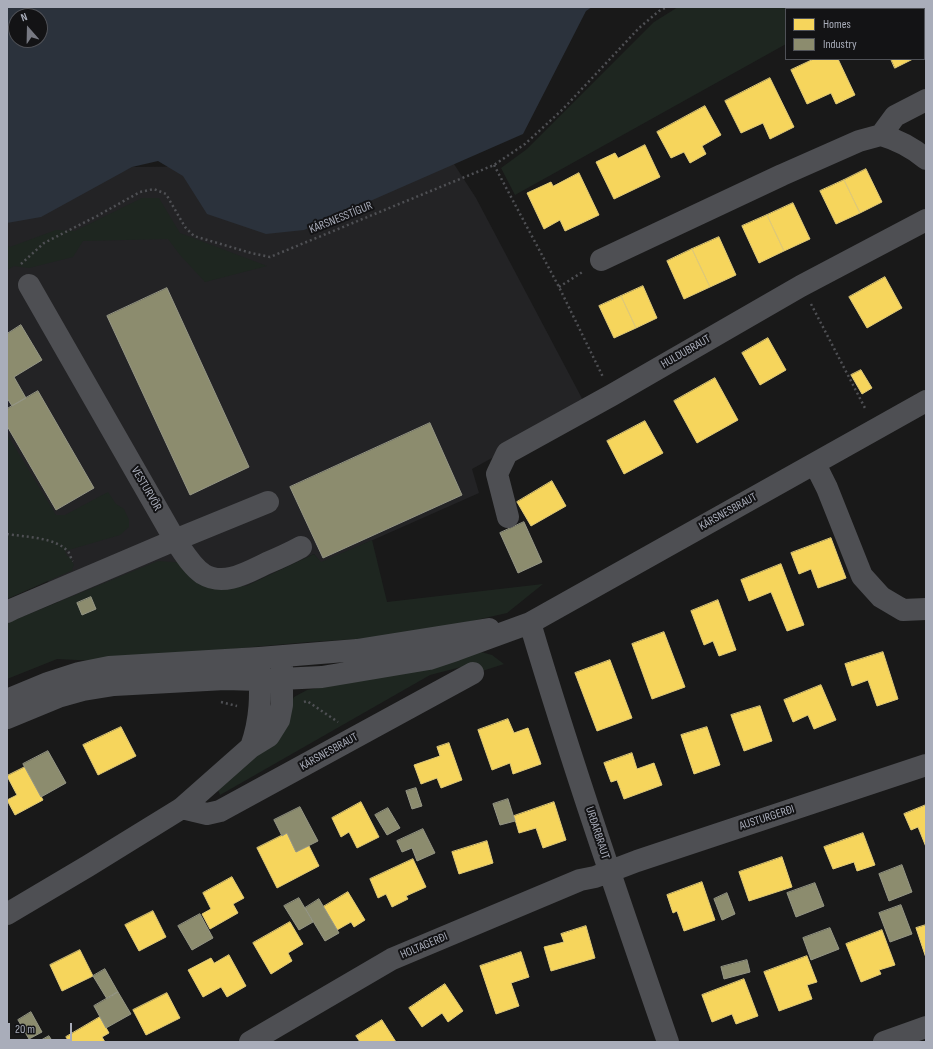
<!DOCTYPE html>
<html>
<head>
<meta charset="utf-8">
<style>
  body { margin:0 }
  #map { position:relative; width:933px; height:1049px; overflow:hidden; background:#191919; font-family:"Sofia Sans Condensed",sans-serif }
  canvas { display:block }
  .frame { position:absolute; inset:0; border:8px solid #a9adba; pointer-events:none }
  .legend { position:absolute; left:785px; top:8px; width:140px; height:52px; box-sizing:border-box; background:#131315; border:1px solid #4f5157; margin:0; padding:5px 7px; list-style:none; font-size:12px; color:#a9adba }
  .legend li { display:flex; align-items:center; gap:8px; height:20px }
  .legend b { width:20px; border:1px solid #4f5157 }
  .north { position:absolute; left:8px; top:8px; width:40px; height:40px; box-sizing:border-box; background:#131315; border:1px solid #4f5157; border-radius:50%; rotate:340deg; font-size:11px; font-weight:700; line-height:16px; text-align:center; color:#a9adba }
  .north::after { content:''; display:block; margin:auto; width:14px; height:18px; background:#777982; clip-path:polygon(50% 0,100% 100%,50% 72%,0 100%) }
  .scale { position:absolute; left:8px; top:1023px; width:64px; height:18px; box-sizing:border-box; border:2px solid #a9adba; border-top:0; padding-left:5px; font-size:12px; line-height:14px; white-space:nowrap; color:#a9adba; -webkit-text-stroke:3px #131315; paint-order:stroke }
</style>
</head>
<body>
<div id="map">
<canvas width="933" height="1049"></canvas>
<div class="frame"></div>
<ul class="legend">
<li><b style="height:11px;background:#f6d55c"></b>Homes</li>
<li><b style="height:11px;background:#8c8c6e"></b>Industry</li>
</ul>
<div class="north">N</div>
<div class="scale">20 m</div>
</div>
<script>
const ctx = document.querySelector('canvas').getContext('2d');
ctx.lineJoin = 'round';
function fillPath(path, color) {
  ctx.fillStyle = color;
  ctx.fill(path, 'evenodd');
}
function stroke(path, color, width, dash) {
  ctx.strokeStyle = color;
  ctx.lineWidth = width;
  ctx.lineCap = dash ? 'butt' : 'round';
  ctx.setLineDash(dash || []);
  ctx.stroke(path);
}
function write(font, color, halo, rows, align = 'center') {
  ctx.font = font + ' "Sofia Sans Condensed",sans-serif';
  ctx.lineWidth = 4;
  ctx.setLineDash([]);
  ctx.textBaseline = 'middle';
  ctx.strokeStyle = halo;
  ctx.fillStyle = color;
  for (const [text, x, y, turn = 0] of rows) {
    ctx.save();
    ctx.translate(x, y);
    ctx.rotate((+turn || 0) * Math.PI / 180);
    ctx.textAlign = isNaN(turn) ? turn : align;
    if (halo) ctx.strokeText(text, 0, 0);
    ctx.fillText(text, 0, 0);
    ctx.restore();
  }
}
const built = new Path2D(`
  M454,164l22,34 110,208 -114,63 7,24 -158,70 -7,-9 -68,32h-17l-160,37 -62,-122v-278l125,-56z`);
const green = new Path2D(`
  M678,7h176l-3,2h-65v35l-271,151 -14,-27 26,-19 127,-127z
  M142,198h17l21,35 87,33 -62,16 -25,-27 -12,-16 -85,2 -10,16 -44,11 -15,-2 -7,4v-25l3,2 46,-17 19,1z
  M7,434l49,81h9l43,-23 8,12 8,5 5,11v7l-9,8 -55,16 2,5 3,1 4,8 -2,4 1,1 -66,29z
  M372,540l15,62 156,-18 -36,29 -101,23 -97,6 -212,19 -40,-2 -50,20v-56l151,-62 30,2 41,23h17l68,-32 7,8z
  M481,652l11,3 12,9 -25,8 -18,-5 -31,8 -210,120 -3,-8 64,-61 13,-29 13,-7 105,-19z`);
const water = new Path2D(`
  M7,7h585l-6,4 -63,123 -219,96 -38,4 -59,-20 -24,-38 -25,-15 -26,6 -91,50 -34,6zM16,16h24v24h-24z`);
const homes = new Path2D(`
  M814,59h24l17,36 -19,9 -5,-11 -24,11 -16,-34z
  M891,59h22l-18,9z
  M770,78l24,49 -24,12 -7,-16 -22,10 -16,-32z
  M705,106l16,29 -19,11 4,8 -16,9 -6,-11 -13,6 -14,-26z
  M645,145l15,32 -46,22 -18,-37 19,-9 3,5z
  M866,169l16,33 -22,11 -16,-33z
  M579,173l20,42 -34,16 -5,-11 -16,9 -17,-36 24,-11 2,4z
  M844,180l16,33 -24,11 -16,-33z
  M793,203l17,36 -26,12 -17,-36z
  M767,215l17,36 -25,12 -17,-37z
  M719,237l17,38 -26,12 -18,-38z
  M692,249l18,38 -26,12 -17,-38z
  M885,277l17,31 -35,20 -18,-31z
  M643,286l14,32 -21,10 -15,-32z
  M621,296l15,32 -22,10 -15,-32z
  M768,338l18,32 -26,15 -18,-32z
  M861,370l11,18 -10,6 -11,-19z
  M715,378l23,42 -41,23 -23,-42z
  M645,421l18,32 -39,21 -17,-33z
  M552,481l14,25 -35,20 -14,-24z
  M831,538l15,40 -28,10 -7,-19 -12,5 -8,-21z
  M781,564l23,61 -17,6 -16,-39 -22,9 -8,-21z
  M718,600l18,50 -17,6 -6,-15 -9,4 -13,-34z
  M664,632l21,55 -33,12 -20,-55z
  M883,652l15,47 -21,7 -9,-26 -16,6 -7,-22z
  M610,660l22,58 -35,13 -22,-58z
  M821,685l15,35 -22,9 -6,-14 -15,7 -9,-22z
  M760,706l12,35 -28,10 -13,-36z
  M508,719l6,14 14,-5 13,36 -28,10 -3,-11 -18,7 -14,-40z
  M121,727l15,29 -38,19 -15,-30z
  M707,727l13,38 -26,9 -13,-39z
  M449,743l13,37 -21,8 -4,-10 -16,6 -7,-19 26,-9 -3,-9z
  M632,753l5,16 17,-6 8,22 -38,14 -7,-19 -6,2 -7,-19z
  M25,767l18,33 -28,15 -8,-15 10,-5 -10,-19z
  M361,802l18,35 -22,11 -8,-16 -8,5 -9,-19z
  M554,802l12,38 -23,8 -7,-20 -17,5 -5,-17z
  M926,805v42l-8,-20 -7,3 -7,-16z
  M287,833l9,19 13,-6 10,20 -42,22 -20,-40z
  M863,833l12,32 -18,6 -3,-9 -21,7 -9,-22z
  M487,841l6,22 -34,11 -7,-22z
  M782,857l10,30 -43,14 -10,-29z
  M413,859l13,28 -20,9 2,3 -16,8 -6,-13 -8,4 -8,-19z
  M232,877l12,21 -11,6 5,9 -28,16 -8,-15 9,-5 -8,-16z
  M702,882l13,38 -31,11 -7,-20 -4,2 -6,-18z
  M348,892l17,28 -11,7 -3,-5 -14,8 -14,-23z
  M153,911l13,26 -27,14 -14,-26z
  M290,922l13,22 -15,9 4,8 -21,13 -18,-31z
  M926,925v33l-10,-30z
  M586,926l9,32 -44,13 -7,-24 20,-5 -3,-8z
  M882,930l13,35 -16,5 2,4 -20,8 -15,-38z
  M80,950l13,26 -31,15 -12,-26z
  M521,952l8,25 -18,6 8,23 -23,8 -16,-48z
  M229,955l17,31 -19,11 -6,-10 -18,10 -15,-27 23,-12 3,5z
  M807,956l10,26 -10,3 5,14 -33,12 -15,-39z
  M744,979l14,37 -22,8 -4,-10 -20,8 -10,-27z
  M445,984l18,27 -15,11 -6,-9 -20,14 -13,-19z
  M167,993l13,25 -34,17 -13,-25z
  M100,1017l9,16 -7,4 3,5h-36l-3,-5z
  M382,1020l14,22h-36l-4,-6z`);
const industry = new Path2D(`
  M167,288l82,179 -59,28 -83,-179z
  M21,325l21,35 -28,17 12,21 -14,8 -5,-8v-64z
  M38,391l56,97 -38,22 -49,-84v-17z
  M430,423l32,72 -139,63 -33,-71z
  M524,522l18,40 -24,11 -18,-40z
  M91,597l5,12 -14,6 -5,-12z
  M48,751l18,32 -25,14 -18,-33z
  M416,788l6,18 -10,3 -6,-18z
  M508,799l7,22 -15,4 -7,-21z
  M300,807l18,34 -22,11 -9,-19 -5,3 -8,-16z
  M388,808l12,20 -13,7 -12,-20z
  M423,829l12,24 -18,8 -5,-13 -10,4 -5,-11z
  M902,865l10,27 -23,9 -10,-27z
  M815,883l9,23 -28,11 -9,-24z
  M727,893l8,21 -13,6 -8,-21z
  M299,898l14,24 -14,8 -15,-24z
  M319,899l20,34 -14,8 -20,-33z
  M901,905l11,29 -22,8 -11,-29z
  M200,914l13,24 -21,12 -14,-24z
  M830,928l9,21 -28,11 -8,-22z
  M747,960l3,12 -26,7 -3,-12z
  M105,969l13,23 -11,7 -14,-23z
  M118,992l13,22 -25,14 -12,-22z
  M31,1012l11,20 -13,7 -11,-19z
  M49,1036l4,6h-15z`);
const path = new Path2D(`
  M494,165l65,122 44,90
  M21,264l23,-21 53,-27 43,-24 14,-3 12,5 19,33 9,9 57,17 19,4 224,-92 31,-21 38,-35 76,-81 20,-17 8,-4
  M559,287l25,-16
  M811,304l55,106
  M7,534c17,3 51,3 62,19 1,2 2,6 4,8
  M221,702l16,4
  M304,702l3,-1 31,21`);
const minor = new Path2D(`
  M881,135c17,5 31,12 45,24
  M601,260l181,-85 77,-34 22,-6 14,-19 31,-16
  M815,464l12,24 35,88 19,21 22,13 23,-1
  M268,502l-93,38c8,11 16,26 28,34 21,13 45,-2 64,-11 12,-5 23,-10 34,-16
  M508,517l-11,-43 10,-21 105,-58 189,-109 125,-66
  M7,612l6,-3 162,-69 -146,-255
  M530,623c42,141 90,280 138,419
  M7,700l41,-17 31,-10 30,-6 150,-9 98,-8 132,-21
  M7,718l51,-21 25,-7 31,-5 111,-6 35,1 62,-3 107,-18 27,-9 74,-27 396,-222
  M251,747c10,-28 10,-53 8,-82
  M182,808l25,6 13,-3 253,-138
  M7,914l81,-48 94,-58 69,-61 18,-11 10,-16 3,-15v-41
  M250,1042l142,-83 188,-79 15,-3 42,-16 289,-96
  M884,1042l42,-15`);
const streetNames = [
  ["KÁRSNESSTÍGUR",341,218,-22],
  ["HULDUBRAUT",686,352,-30],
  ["VESTURVÖR",146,489,60],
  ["KÁRSNESBRAUT",728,512,-29],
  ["KÁRSNESBRAUT",329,752,-29],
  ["AUSTURGERÐI",767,818,-18],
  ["URÐARBRAUT",597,833,72],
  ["HOLTAGERÐI",424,946,-23]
];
fillPath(built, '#232325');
fillPath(green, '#1e2620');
fillPath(water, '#2b323c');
fillPath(homes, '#f6d55c');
stroke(homes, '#dfc978', 1);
fillPath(industry, '#8c8c6e');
stroke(industry, '#959685', 1);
stroke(path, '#4f5054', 2.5, [2, 3]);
stroke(minor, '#4e4f53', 22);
write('12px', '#a9adba', '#131315', streetNames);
</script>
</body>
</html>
